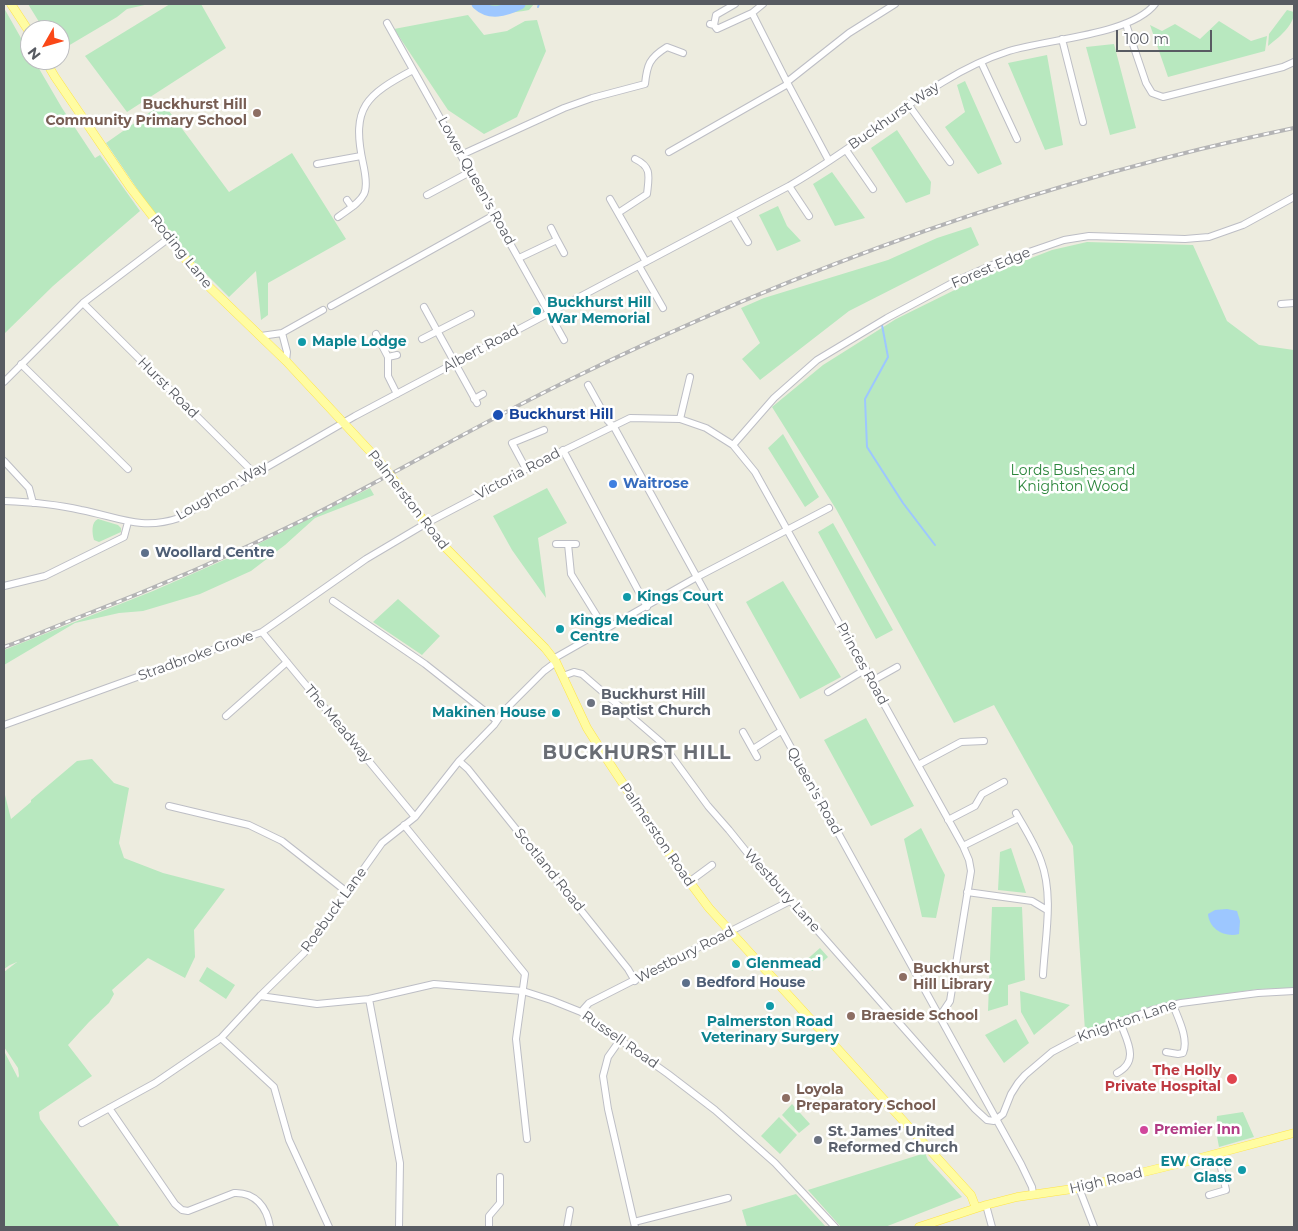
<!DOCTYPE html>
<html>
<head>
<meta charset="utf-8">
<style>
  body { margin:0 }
  #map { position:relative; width:1298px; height:1231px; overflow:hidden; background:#edecdf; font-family:Montserrat,sans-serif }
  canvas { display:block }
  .frame { position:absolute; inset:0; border:5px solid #585b62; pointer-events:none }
  .north { position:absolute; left:20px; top:20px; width:50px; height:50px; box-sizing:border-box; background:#fff; border:1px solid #bcbdc0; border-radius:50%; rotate:232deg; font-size:14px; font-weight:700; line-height:20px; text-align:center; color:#585b62 }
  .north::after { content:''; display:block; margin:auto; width:18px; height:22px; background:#fa4818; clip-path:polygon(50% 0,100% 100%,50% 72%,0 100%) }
  .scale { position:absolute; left:1116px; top:30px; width:96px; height:22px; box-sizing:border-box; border:2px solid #585b62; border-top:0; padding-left:6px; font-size:15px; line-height:18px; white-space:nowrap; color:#585b62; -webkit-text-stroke:4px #fff; paint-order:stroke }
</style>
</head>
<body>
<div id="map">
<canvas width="1298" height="1231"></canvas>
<div class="frame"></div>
<div class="north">N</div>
<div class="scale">100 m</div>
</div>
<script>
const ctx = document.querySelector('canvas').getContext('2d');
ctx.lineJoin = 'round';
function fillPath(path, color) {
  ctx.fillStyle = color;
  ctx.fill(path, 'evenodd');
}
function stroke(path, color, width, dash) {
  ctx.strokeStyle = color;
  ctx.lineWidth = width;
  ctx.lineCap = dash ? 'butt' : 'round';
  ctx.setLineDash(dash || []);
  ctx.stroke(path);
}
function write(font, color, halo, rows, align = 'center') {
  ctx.font = font + ' Montserrat,sans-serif';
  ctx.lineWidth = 5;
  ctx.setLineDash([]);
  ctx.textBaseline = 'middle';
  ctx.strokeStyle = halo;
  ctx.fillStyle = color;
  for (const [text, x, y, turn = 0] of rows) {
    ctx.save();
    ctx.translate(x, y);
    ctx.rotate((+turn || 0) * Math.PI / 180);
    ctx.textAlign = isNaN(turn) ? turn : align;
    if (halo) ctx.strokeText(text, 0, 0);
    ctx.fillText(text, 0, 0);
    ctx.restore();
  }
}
const green = new Path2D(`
  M28,4h121l-22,5 -10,8 -49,29 -8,-1v-15h-16z
  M170,4h31l25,44 -99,64 -42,-56z
  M480,4h54l-5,6c-16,3 -36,6 -49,-6z
  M4,8l26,46v6h4l28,48 33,50 5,-3 40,56 -87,75 -49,48z
  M1287,10l7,2c0,14 -16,26 -26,34l1,-12z
  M468,15l16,20 23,-4 18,-10 12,-1 9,31 -29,66 -33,17 -36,-24 -54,-81z
  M1219,21l32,20 16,-5 -2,15 -97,26 -18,-52 12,6 13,-7 25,15z
  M1114,44l22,84 -26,7 -24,-88z
  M1047,55l16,90 -18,5 -37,-87z
  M965,81l37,83 -24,10 -33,-47 20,-15 -8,-27z
  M163,103l66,89 63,-39 54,86 -78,44v32l-7,5 -5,-49 -27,26 -42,-42 -43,-56 -38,-56z
  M897,130l34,52 -1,12 -24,9 -35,-55z
  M832,172l33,46 -30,8 -22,-42z
  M778,206l9,20 14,15 -24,10 -18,-36z
  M971,227l8,18 -130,66 -89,69 -18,-21 18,-16 -19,-35 23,-10 124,-38 49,-22z
  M1087,242l106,3 34,76 32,24 35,5v638l-35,1 -78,11 -96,31 -12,-185 -79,-141 -40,18 -118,-214 -64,-102 51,-42 73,-46 81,-40 75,-29z
  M783,434l36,63 -14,10 -37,-59z
  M370,488l4,7 -59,23 -30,27 -34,26 -51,23 -57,17 -24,2 -44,10 -71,42v-15l149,-59 87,-38z
  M547,488l20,35 -29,15 8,60 -34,-48 -19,-34z
  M98,519l20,6 3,3v4l-22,10 -5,-2c-2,-7 -3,-18 4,-21z
  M833,523l60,107 -17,9 -58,-107z
  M783,581l58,96 -41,22 -54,-97z
  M398,599l42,37 -18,19 -49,-33z
  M866,718l48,88 -43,20 -47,-86z
  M92,759l22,24 15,5 -10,55 5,15 39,15 62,16 -31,41 1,27 -10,21 -37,-20 -36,32 2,4 -5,9 -20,19 -21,23 24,31 -53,36 1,7 80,108h-116v-176l14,27 1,-2 -1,-8 -14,-21v-75l13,-10 -7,3 -6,4v-178l7,28 20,-17v-2l46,-39z
  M921,828l24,47 -9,43 -14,-1 -18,-78z
  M1011,848l15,45 -28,-3 2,-38z
  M992,907h30l3,73 -17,5v20l-20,6z
  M820,948l8,9 -16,14 -8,-9z
  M207,967l28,18 -9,14 -27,-18z
  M1020,991l50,14 -36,30 -13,-23z
  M1016,1019l13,24 -25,20 -19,-28z
  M792,1104l18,20 -11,9 -17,-18z
  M1243,1112l11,25 -35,10 -3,-16 1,-15z
  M779,1117l18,18 -17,19 -19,-18z
  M925,1153l3,7 34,37 -77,30h-44l-33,-37z
  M796,1194l30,33h-79l-5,-17z`);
const water = new Path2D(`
  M1227,909l10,2 3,10 -1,13c-14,4 -30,-5 -31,-20l7,-4z`);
const stream = new Path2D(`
  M538,7l1,-3
  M882,325l6,32 -23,42 2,48 36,56 32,42`);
const river = new Path2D(`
  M477,4c13,12 28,7 43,0`);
const minor = new Path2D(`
  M752,13l36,71 41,77
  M387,23l177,317
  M710,24l4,1 3,4 35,-16 11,-9
  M1126,24l20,59 6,10 11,4 120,-30 11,-5
  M714,25l2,-10 19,-11
  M1062,39l21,83
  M981,62l36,77
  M787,82l62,-49 46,-29
  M908,104l42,58
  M846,150l27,39
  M669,152l119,-68
  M461,155l103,-47 28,-10 53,-14c2,-19 4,-26 22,-37l16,6
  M635,159c17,8 14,17 12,35l-29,19 28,49
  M317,164l44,-8
  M789,186l20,30
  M427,195l43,-23
  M610,199l8,14
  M347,200l5,7
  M338,217c9,-7 21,-13 26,-23 4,-8 1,-22 -1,-31 -12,-56 3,-68 50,-93
  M733,217l15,25
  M557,240l7,13
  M519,258l38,-18 -6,-12
  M639,266l24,42
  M83,303l171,170
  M1281,304l13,-1
  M331,306l163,-91
  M424,307l53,96
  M282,333l5,19 -1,9
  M376,334l12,23v19l9,18
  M261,336l21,-3 41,-23
  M422,339l49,-25
  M388,357l9,-2
  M21,364l107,105
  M4,382l79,-79 86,-65
  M588,385l20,36 6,6 407,737 11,23 1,7
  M474,399l9,-5
  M680,419l10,-42
  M733,445l41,-47 43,-38 70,-42 69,-37 41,-18 67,-23 25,-4 96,3 24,-2 34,-12 51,-28
  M563,450l84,157
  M4,461l25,27 4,15
  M526,469l-14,-26 32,-13
  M4,501c26,1 51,3 77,9 37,7 60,21 98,8l176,-102 434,-230c31,-18 60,-38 89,-59 41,-30 81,-60 131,-76 38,-12 122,-16 146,-47
  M556,544h20
  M568,544l3,30 34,55
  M4,586l41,-10 79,-39 4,-15
  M333,601l92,63 71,56
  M262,632l153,185
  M553,659l144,-82 132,-69
  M563,676l11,-4 8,2 80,69 46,63 21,24 33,41 41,43 172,195 12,11 7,1 9,-7 8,-20 7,-11 7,-8 27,-23 32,-17 68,-25 29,-7 77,-10 36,-2
  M872,681l25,-14
  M828,692l38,-23
  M226,716l61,-54
  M4,725l258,-93 104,-73 59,-35 57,-30 44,-25 104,-51 50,1 26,9 27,17 22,27 208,374 6,14 2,11 -21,130 -10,15
  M743,732l14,25
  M753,749l28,-18
  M459,761l9,8 160,200 7,12
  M918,765l43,-23 23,-1
  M169,806l80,19 33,16 65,51
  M1016,813c9,16 19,31 25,48 13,35 4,77 2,114
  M948,820l27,-14 7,-12 22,-12
  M404,825l121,149 -9,65 11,100
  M963,846l56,-28
  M689,882l23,-17
  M967,892l65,9 15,9
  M260,996l57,8 52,-5 65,-15 89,7 28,9 30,12 87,62 47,36 60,53 60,64
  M369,999l31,164 -1,64
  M581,1012l8,-9 201,-102
  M221,1038l53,49 15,53 40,87
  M620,1040l-12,17 -5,19 5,33 27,118
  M1166,1052l12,2 5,-1c6,-14 -5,-35 -10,-48
  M1117,1073c23,-12 10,-32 3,-51
  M109,1108l66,96 7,6 6,1 46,-18c21,-1 33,14 36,34
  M82,1123l73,-40 66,-45 39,-42 44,-43 78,-110 33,-26 44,-56 35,-36 9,-13 41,-41 12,-9
  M1079,1188l15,39
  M1209,1195l17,-5 -8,-36
  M986,1205l6,22
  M634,1222l94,-24
  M489,1227v-11l11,-13v-26
  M567,1227l3,-17`);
const major = new Path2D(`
  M11,4l19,29
  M45,60l10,17 75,110 70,91 86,83 94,101
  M396,483l41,56 108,109 11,14 31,66 21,33 69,104 32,43 262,287 5,13
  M919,1227l67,-22 31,-8 62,-9 110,-27 105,-28`);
const rail = new Path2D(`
  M4,647c26,-9 52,-21 78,-31 76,-29 152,-62 225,-98 86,-43 168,-92 254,-134 234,-115 478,-203 733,-256`);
const majorBridge = new Path2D(`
  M380,462l16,21`);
const markers = [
  [257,113,5,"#8d6e63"],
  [537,311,5,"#0f9aa8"],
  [302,342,5,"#0f9aa8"],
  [498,415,6,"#1a4fb4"],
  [613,484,5,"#3f7fe0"],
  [145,553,5,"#5c6f8a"],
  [627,597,5,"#0f9aa8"],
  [560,629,5,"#0f9aa8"],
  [591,703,5,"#6b7280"],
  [556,713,5,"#0f9aa8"],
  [736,964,5,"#0f9aa8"],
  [903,977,5,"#8d6e63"],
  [686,983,5,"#5c6f8a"],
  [770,1006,5,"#0f9aa8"],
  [851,1016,5,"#8d6e63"],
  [1232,1079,6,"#e0444e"],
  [786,1098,5,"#8d6e63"],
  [1144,1130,5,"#d1479c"],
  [818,1140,5,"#6b7280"],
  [1242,1170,5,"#0f9aa8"]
];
const educationNames = [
  ["Buckhurst Hill",247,105,"right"],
  ["Community Primary School",247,121,"right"],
  ["Buckhurst",913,969],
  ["Hill Library",913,985],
  ["Braeside School",861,1016],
  ["Loyola",796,1090],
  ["Preparatory School",796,1106]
];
const streetNames = [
  ["Buckhurst Way",894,116,-35],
  ["Lower Queen's Road",476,181,61],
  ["Roding Lane",181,252,51],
  ["Forest Edge",991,268,-23],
  ["Albert Road",481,349,-28],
  ["Hurst Road",168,388,45],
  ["Victoria Road",518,474,-28],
  ["Loughton Way",222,491,-30],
  ["Palmerston Road",408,500,52],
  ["Stradbroke Grove",196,656,-20],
  ["Princes Road",862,664,61],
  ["The Meadway",338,724,50],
  ["Queen's Road",814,791,61],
  ["Palmerston Road",657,835,56],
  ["Scotland Road",549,870,51],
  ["Westbury Lane",782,891,48],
  ["Roebuck Lane",334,910,-54],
  ["Westbury Road",685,955,-27],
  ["Knighton Lane",1127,1021,-19],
  ["Russell Road",620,1040,35],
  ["High Road",1106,1181,-13]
];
const cultureNames = [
  ["Buckhurst Hill",547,303],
  ["War Memorial",547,319],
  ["Maple Lodge",312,342],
  ["Kings Court",637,597],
  ["Kings Medical",570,621],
  ["Centre",570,637],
  ["Makinen House",546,713,"right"],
  ["Glenmead",746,964],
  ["Palmerston Road",770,1022,"center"],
  ["Veterinary Surgery",770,1038,"center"],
  ["EW Grace",1232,1162,"right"],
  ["Glass",1232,1178,"right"]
];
const transitNames = [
  ["Buckhurst Hill",509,415]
];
const parkNames = [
  ["Lords Bushes and",1073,471],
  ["Knighton Wood",1073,487]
];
const shopNames = [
  ["Waitrose",623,484]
];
const serviceNames = [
  ["Woollard Centre",155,553],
  ["Bedford House",696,983]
];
const worshipNames = [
  ["Buckhurst Hill",601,695],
  ["Baptist Church",601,711],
  ["St. James' United",828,1132],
  ["Reformed Church",828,1148]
];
const healthNames = [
  ["The Holly",1221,1071],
  ["Private Hospital",1221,1087]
];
const hotelNames = [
  ["Premier Inn",1154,1130]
];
const districtNames = [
  ["BUCKHURST HILL",637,753]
];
fillPath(green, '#b8e8bf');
fillPath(water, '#9dc7ff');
stroke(stream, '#9dc7ff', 2);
stroke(river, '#9dc7ff', 11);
stroke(minor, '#bdbec5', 8);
stroke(major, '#ffe446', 9);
stroke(minor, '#fff', 6);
stroke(major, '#fffca2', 8);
stroke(rail, '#b4b4b5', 4);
stroke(rail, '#fff', 2, [5.5]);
stroke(majorBridge, '#ffe446', 9, []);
stroke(majorBridge, '#fffca2', 8);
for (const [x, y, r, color] of markers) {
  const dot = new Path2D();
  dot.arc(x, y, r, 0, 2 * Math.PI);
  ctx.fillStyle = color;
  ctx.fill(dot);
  stroke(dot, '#fff', 2);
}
write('bold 14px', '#785e54', '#fff', educationNames, 'left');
write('14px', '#585b62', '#fff', streetNames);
write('bold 14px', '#0d838f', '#fff', cultureNames, 'left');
write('bold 14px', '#164399', '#fff', transitNames, 'left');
write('14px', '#2c863c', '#fff', parkNames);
write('bold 14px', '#366cbe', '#fff', shopNames, 'left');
write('bold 14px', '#4e5e75', '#fff', serviceNames, 'left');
write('bold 14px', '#5b616d', '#fff', worshipNames, 'left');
write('bold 14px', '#be3a42', '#fff', healthNames, 'right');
write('bold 14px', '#b23c85', '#fff', hotelNames, 'left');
ctx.letterSpacing = '1px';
write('bold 19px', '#696d74', '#fff', districtNames);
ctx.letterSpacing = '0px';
</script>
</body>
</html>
